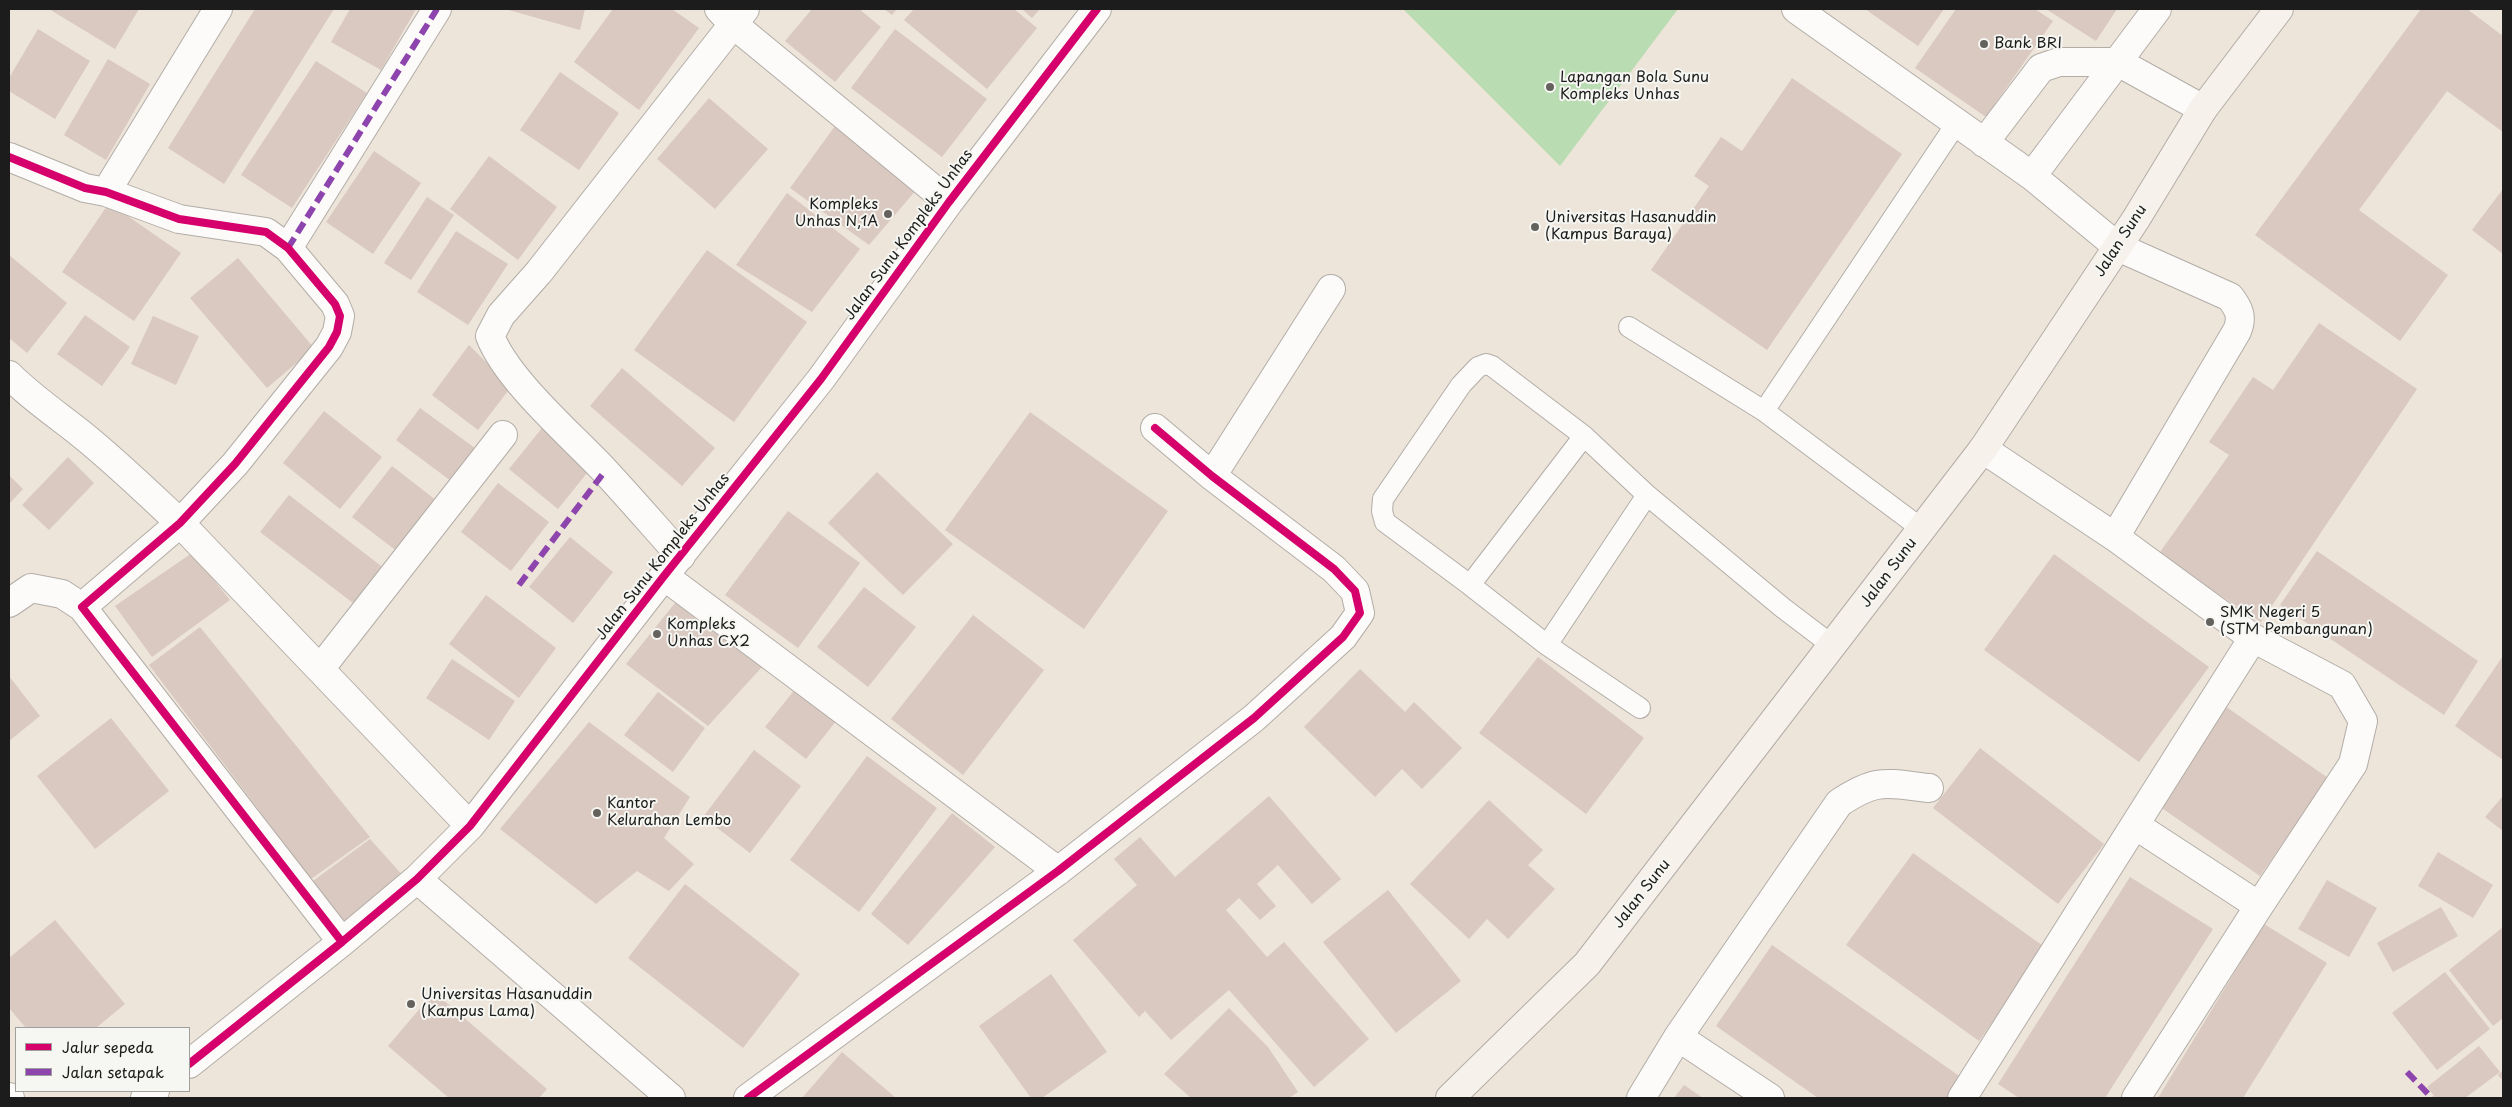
<!DOCTYPE html>
<html>
<head>
<meta charset="utf-8">
<style>
  body { margin:0 }
  #map { position:relative; width:2512px; height:1107px; overflow:hidden; background:#ede4da; font-family:"Playpen Sans",sans-serif }
  canvas { display:block }
  .frame { position:absolute; inset:0; border:10px solid #1c1c1c; pointer-events:none }
  .legend { position:absolute; left:15px; top:1027px; width:175px; height:65px; box-sizing:border-box; background:#f6f6f2; border:1px solid #9f9f9c; margin:0; padding:6px 9px; list-style:none; font-size:15px; color:#1c1c1c }
  .legend li { display:flex; align-items:center; gap:10px; height:25px }
  .legend b { width:25px; border:1px solid #9f9f9c }
</style>
</head>
<body>
<div id="map">
<canvas width="2512" height="1107"></canvas>
<div class="frame"></div>
<ul class="legend">
<li><b style="height:6px;background:#d6006c"></b>Jalur sepeda</li>
<li><b style="height:6px;background:#8e44ad"></b>Jalan setapak</li>
</ul>
</div>
<script>
const ctx = document.querySelector('canvas').getContext('2d');
ctx.lineJoin = 'round';
function fillPath(path, color) {
  ctx.fillStyle = color;
  ctx.fill(path, 'evenodd');
}
function stroke(path, color, width, dash) {
  ctx.strokeStyle = color;
  ctx.lineWidth = width;
  ctx.lineCap = dash ? 'butt' : 'round';
  ctx.setLineDash(dash || []);
  ctx.stroke(path);
}
function write(font, color, halo, rows, align = 'center') {
  ctx.font = font + ' "Playpen Sans",sans-serif';
  ctx.lineWidth = 4;
  ctx.setLineDash([]);
  ctx.textBaseline = 'middle';
  ctx.strokeStyle = halo;
  ctx.fillStyle = color;
  for (const [text, x, y, turn = 0] of rows) {
    ctx.save();
    ctx.translate(x, y);
    ctx.rotate((+turn || 0) * Math.PI / 180);
    ctx.textAlign = isNaN(turn) ? turn : align;
    if (halo) ctx.strokeText(text, 0, 0);
    ctx.fillText(text, 0, 0);
    ctx.restore();
  }
}
const green = new Path2D(`
  M1403,9h275l-118,157z`);
const building = new Path2D(`
  M49,9h90l-24,40z
  M255,9h79l-110,175 -56,-36z
  M350,9h66l-35,61 -50,-28z
  M505,9h80l-5,21z
  M613,9h59l27,19 -60,82 -65,-48z
  M812,9h47l22,18 -46,55 -50,-41z
  M884,9h13l-5,6z
  M914,9h100l23,19 -50,61 -83,-69z
  M1022,9h18l-8,9z
  M1865,9h79l-26,37z
  M1956,9h79l18,12 -67,96 -71,-49z
  M2046,9h71l-21,32z
  M2421,9h46l36,27v96l-56,-41 -88,119 89,65 -48,66 -145,-106z
  M38,29l52,32 -35,58 -46,-28v-13z
  M895,29l92,70 -45,58 -91,-69z
  M108,59l42,25 -44,76 -42,-25z
  M316,61l51,32 -75,115 -51,-33z
  M560,72l59,41 -40,57 -59,-40z
  M1792,78l110,76 -135,196 -116,-80 58,-84 -15,-10 27,-39 21,14z
  M709,98l59,51 -53,60 -58,-50z
  M835,126l82,63 -48,56 -79,-57z
  M374,151l47,32 -48,71 -47,-32z
  M489,156l68,51 -39,53 -68,-51z
  M2503,189v65l-31,-24z
  M787,193l73,56 -48,63 -76,-47z
  M427,197l27,18 -43,65 -27,-17z
  M109,203l72,50 -47,68 -72,-49z
  M456,231l52,33 -40,61 -51,-33z
  M707,250l100,72 -73,100 -100,-72z
  M9,255l58,48 -40,50 -18,-15z
  M238,258l76,90 -47,40 -77,-90z
  M85,315l45,32 -28,39 -45,-32z
  M153,316l46,20 -23,49 -45,-21z
  M2319,323l98,66 -156,233 -103,-67 71,-100 -20,-13 44,-65 20,13z
  M469,345l42,42 -33,43 -46,-35z
  M622,368l93,80 -33,38 -92,-80z
  M420,408l59,43 -24,33 -59,-44z
  M324,411l58,46 -42,52 -57,-46z
  M1030,412l138,99 -84,118 -139,-99z
  M546,423l49,40 -37,46 -49,-40z
  M68,457l26,26 -45,47 -27,-25z
  M392,466l49,38 -39,51 -50,-38z
  M877,472l76,72 -50,51 -75,-72z
  M9,475l14,14 -14,15z
  M498,483l51,39 -38,49 -50,-39z
  M289,495l96,74 -28,37 -97,-74z
  M788,511l72,52 -62,85 -73,-53z
  M570,537l43,35 -40,51 -44,-36z
  M2317,551l161,110 -34,54 -164,-110z
  M192,553l38,47 -78,57 -37,-51z
  M2054,554l155,113 -70,95 -155,-112z
  M864,587l52,40 -48,60 -51,-40z
  M486,595l70,53 -37,50 -70,-54z
  M679,598l83,69 -54,59 -82,-62z
  M973,615l71,55 -81,105 -72,-56z
  M200,627l170,210 -59,42 -162,-214z
  M2503,656v104l-48,-34z
  M1538,657l106,81 -58,76 -107,-81z
  M452,659l63,42 -26,39 -63,-42z
  M1360,669l45,43 9,-10 48,46 -40,41 -20,-20 -27,28 -71,-70z
  M9,676l31,40 -31,25z
  M796,688l41,32 -31,39 -41,-32z
  M658,692l47,36 -32,44 -49,-37z
  M2225,706l103,72 -68,98 -104,-72z
  M111,718l58,73 -74,58 -58,-73z
  M589,722l101,75 -26,41 30,26 -25,27 -32,-20 -41,33 -96,-75z
  M1980,748l124,96 -46,60 -125,-96z
  M754,750l47,36 -51,67 -47,-36z
  M867,756l70,52 -78,104 -69,-52z
  M1269,796l72,83 -29,25 -34,-39 -21,19 19,22 -16,14 -21,-22 -13,12 41,47 17,-15 85,97 -55,48 -85,-97 -58,50 -26,-29 -6,6 -66,-77 64,-55 -23,-26 26,-22 35,40z
  M2503,796v35l-18,-14z
  M1489,800l54,50 -15,15 27,24 -47,50 -21,-20 -18,20 -59,-55z
  M952,813l43,34 -87,98 -37,-31z
  M370,839l35,39 -57,49 -35,-46z
  M2438,852l55,33 -20,33 -55,-32z
  M1913,853l133,95 -67,93 -133,-96z
  M2130,877l83,52 -108,169h-86l-21,-14z
  M2327,880l50,28 -28,49 -51,-28z
  M685,884l115,90 -57,74 -115,-90z
  M1388,890l73,91 -65,52 -73,-91z
  M2441,907l17,29 -65,36 -16,-29z
  M55,920l70,84 -29,24h-70l-17,-20v-50z
  M2264,924l63,39 -84,135h-85z
  M2502,928l1,90 -10,8 -44,-56z
  M1772,945l193,135 -13,18h-134l-102,-72z
  M2445,972l45,57 -53,41 -45,-57z
  M1051,974l56,78 -65,46h-11l-52,-72z
  M434,992l113,97 -8,9h-90l-61,-52z
  M1229,1008l39,39 30,45 -9,6h-98l-27,-24z
  M2479,1046l21,26 -35,26h-29l-9,-11z
  M842,1052l54,46h-94z
  M2503,1070v11l-5,-6z
  M1684,1085l19,13h-29z`);
const service = new Path2D(`
  M1629,327l135,84 158,118
  M1764,411l192,-287
  M1470,585l114,-149
  M1547,645l100,-150
  M1640,708l-93,-63 -77,-60 -85,-63 -3,-11 1,-12 78,-114 17,-18 8,-3 6,2 92,70 63,59 136,113 50,38`);
const minor = new Path2D(`
  M719,9l14,15 216,178
  M1796,9l236,167 86,71 112,50c9,12 13,20 7,34l-122,206
  M1984,143l57,-75 18,-6h59l85,47
  M9,157l76,31 21,4 73,27 87,13 22,16 47,56 5,12 -3,16 -8,15 -94,117 -55,59 -98,84 260,335
  M2032,176l125,-167
  M106,192l112,-183
  M288,248l149,-239
  M9,375c22,22 47,39 71,58 35,28 67,59 100,90l290,303
  M1983,449l132,88 138,101 89,47 21,36 -10,43 -94,142 -123,192
  M1212,476l119,-187
  M681,556c-26,-29 -51,-58 -77,-86 -34,-36 -97,-90 -114,-134l11,-21 38,-43 206,-263
  M664,576l394,295
  M9,603l22,-15 31,6 20,13
  M320,669l183,-234
  M2135,825l124,81
  M417,879l254,219
  M1678,1037l92,61
  M189,1064l153,-122 75,-63 53,-53 194,-250 157,-197 128,-177 148,-193
  M9,1097l1,1
  M145,1098l10,-7
  M748,1098l310,-227 196,-153 89,-81 17,-24 -5,-22 -21,-22 -122,-93 -57,-48
  M1641,1098l37,-61 161,-234c38,-25 46,-20 90,-15
  M1962,1098l291,-460`);
const secondary = new Path2D(`
  M1450,1098l137,-134 396,-515 153,-230 67,-110 76,-100`);
const quiet = new Path2D(`
  M288,248l149,-239
  M519,585l86,-114
  M2407,1072l25,26`);
const cycleway = new Path2D(`
  M9,157l76,31 21,4 73,27 87,13 22,16 47,56 5,12 -3,16 -8,15 -94,117 -55,59 -98,84 260,335
  M189,1064l153,-122 75,-63 53,-53 194,-250 157,-197 128,-177 148,-193
  M748,1098l310,-227 196,-153 89,-81 17,-24 -5,-22 -21,-22 -122,-93 -57,-48`);
const markers = [
  [1984,44,5,"#65625e"],
  [1550,87,5,"#65625e"],
  [888,214,5,"#65625e"],
  [1535,227,5,"#65625e"],
  [2210,622,5,"#65625e"],
  [657,634,5,"#65625e"],
  [597,813,5,"#65625e"],
  [411,1004,5,"#65625e"]
];
const poiNames = [
  ["Bank BRI",1994,44],
  ["Lapangan Bola Sunu",1560,78],
  ["Kompleks Unhas",1560,95],
  ["Kompleks",878,205,"right"],
  ["Unhas N,1A",878,222,"right"],
  ["Universitas Hasanuddin",1545,218],
  ["(Kampus Baraya)",1545,235],
  ["SMK Negeri 5",2220,613],
  ["(STM Pembangunan)",2220,630],
  ["Kompleks",667,625],
  ["Unhas CX2",667,642],
  ["Kantor",607,804],
  ["Kelurahan Lembo",607,821],
  ["Universitas Hasanuddin",421,995],
  ["(Kampus Lama)",421,1012]
];
const streetNames = [
  ["Jalan Sunu Kompleks Unhas",909,235,-54],
  ["Jalan Sunu",2121,241,-57],
  ["Jalan Sunu Kompleks Unhas",663,557,-52],
  ["Jalan Sunu",1889,573,-53],
  ["Jalan Sunu",1642,894,-52]
];
fillPath(green, '#badcb2');
fillPath(building, '#dac9c0');
stroke(service, '#b2ada7', 22);
stroke(minor, '#b2ada7', 30);
stroke(secondary, '#b2ada7', 30);
stroke(service, '#fcfbf9', 20);
stroke(minor, '#fcfbf9', 28);
stroke(secondary, '#f6f1eb', 28);
stroke(quiet, '#8e44ad', 6, [12, 6]);
stroke(cycleway, '#d6006c', 8);
for (const [x, y, r, color] of markers) {
  const dot = new Path2D();
  dot.arc(x, y, r, 0, 2 * Math.PI);
  ctx.fillStyle = color;
  ctx.fill(dot);
  stroke(dot, '#f6f6f2', 2);
}
write('15px', '#1c1c1c', '#f6f6f2', poiNames, 'left');
write('15px', '#1c1c1c', '#f6f6f2', streetNames);
</script>
</body>
</html>
